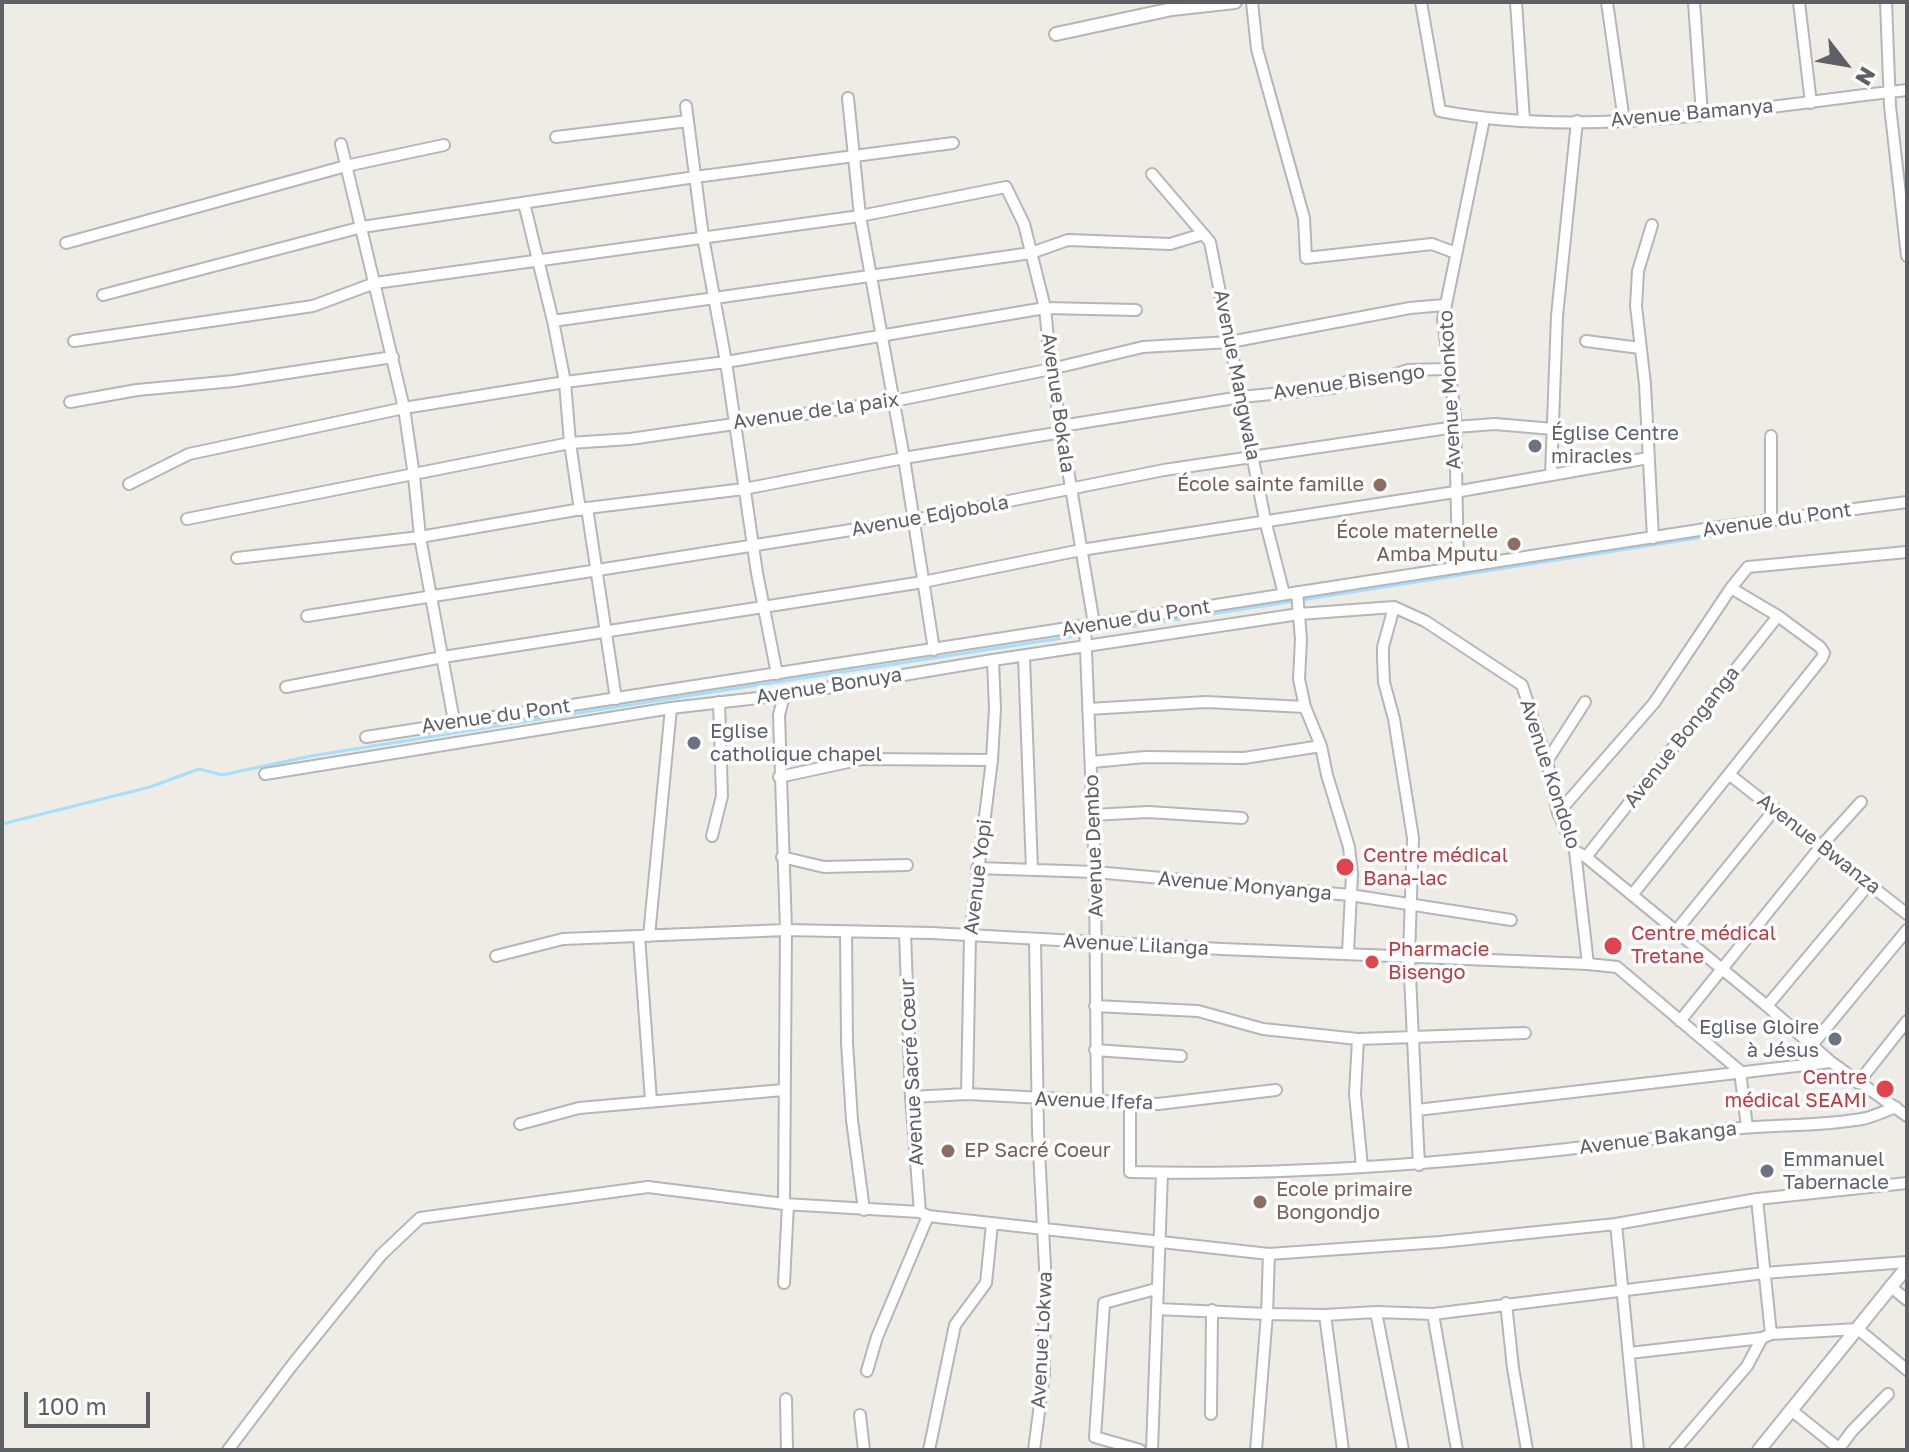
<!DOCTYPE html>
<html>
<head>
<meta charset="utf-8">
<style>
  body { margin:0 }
  #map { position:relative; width:1909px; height:1452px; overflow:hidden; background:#efece5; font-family:"Golos Text",sans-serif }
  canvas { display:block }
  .frame { position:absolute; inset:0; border:4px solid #5d6165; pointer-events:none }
  .north { position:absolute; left:1805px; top:24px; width:80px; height:80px; -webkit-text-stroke:6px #fff; paint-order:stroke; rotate:121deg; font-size:22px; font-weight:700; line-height:32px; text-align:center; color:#5d6165 }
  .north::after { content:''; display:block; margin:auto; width:28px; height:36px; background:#5d6165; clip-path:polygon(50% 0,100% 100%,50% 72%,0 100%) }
  .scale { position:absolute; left:24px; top:1392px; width:126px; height:36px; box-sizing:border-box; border:4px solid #5d6165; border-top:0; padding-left:10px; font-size:24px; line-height:28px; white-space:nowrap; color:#5d6165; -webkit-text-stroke:6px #fff; paint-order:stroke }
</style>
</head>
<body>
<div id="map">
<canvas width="1909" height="1452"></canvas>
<div class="frame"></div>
<div class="north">N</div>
<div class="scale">100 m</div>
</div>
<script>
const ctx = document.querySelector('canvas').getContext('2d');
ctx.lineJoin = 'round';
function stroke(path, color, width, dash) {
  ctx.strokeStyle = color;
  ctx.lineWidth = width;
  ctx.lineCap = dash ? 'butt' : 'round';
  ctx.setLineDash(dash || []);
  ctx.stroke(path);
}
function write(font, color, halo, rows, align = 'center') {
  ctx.font = font + ' "Golos Text",sans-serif';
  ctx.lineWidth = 7;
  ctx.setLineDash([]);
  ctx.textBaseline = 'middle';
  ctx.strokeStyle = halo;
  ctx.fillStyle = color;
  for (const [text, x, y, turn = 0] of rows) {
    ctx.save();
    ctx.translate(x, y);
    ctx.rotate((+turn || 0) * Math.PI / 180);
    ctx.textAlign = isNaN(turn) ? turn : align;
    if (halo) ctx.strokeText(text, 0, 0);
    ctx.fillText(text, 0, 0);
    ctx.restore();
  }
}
const stream = new Path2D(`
  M1090,633l735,-115
  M2,824l148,-37 49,-18 23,6 89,-19 298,-48 473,-73`);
const minor = new Path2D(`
  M1252,2l5,47 47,169 2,40 126,-14 24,9
  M1421,2l19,109c154,29 313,-4 467,-21
  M1516,2l8,118
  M1607,2l17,119
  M1694,2l8,113
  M1799,2l12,101
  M1886,2l4,104 17,150
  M848,98l12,118 44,242 30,192
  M686,106l17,131 23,125 31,211 20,101
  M556,137l132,-16
  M341,144l63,264 10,68 6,61 34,184
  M1152,174l58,68 55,278 19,74
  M524,203l29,118 12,61 5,61 10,67
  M1652,225l-14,46 -2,35 9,78 8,154
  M66,243l280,-77 98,-21
  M103,295l259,-68 333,-50 258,-34
  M553,321l478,-68 37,-13 102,4 33,-10
  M74,341l239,-35 62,-23 485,-67 146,-29 18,37 21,84 6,61 43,255
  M1586,341l54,7
  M70,402l67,-12 97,-9 159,-24
  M1061,426l180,-29 92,-9 17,-8 34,-2 24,-8 39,-1
  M1771,436v84
  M1551,475l6,-159 20,-195
  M129,484l60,-30 215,-46 161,-26 161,-20 319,-54 91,2
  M587,508l29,191
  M187,519l383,-76 60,-4 264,-38 157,-32 92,-22 87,-5 180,-34 34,-3
  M237,558l183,-21 167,-29 157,-19 160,-31 158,-26
  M1458,568l-3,-152 -12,-97 41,-200
  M1297,592l4,47 -2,40 6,28 16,39 6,29 22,72 3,27 -4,78
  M1394,607l-11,40v12l1,23 10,37 19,119 -4,117 10,210
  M307,616l607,-96 250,-50 291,-43 40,-3 58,5
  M1085,626l10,246 2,230
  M1024,657l8,212
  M286,687l157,-30 480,-75 158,-32 374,-58 193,-34
  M1088,709l118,-7 99,5
  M366,737l1346,-209 195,-26
  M1547,761l38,-59
  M1092,762l53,-5 99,1 77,-12
  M265,774l406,-66 113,-13 209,-35 306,-46 95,-7 31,14 97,64 25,76 11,52 17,38 13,113
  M1730,775l177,139
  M779,777l83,-18 130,1
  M1558,813l96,-110 77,-115 17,-21 159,-15
  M1092,815l56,-3 94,6
  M712,836l10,-40 -3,-94
  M1575,851l11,6 181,149 64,56 76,54
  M782,857l42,10 83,-2
  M1586,857l192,-241
  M977,868l118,4 255,23 161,25
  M1632,895l190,-237 2,-5 -4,-6 -42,-31 -47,-28
  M1676,931l99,-122
  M846,933l1,110 5,77 12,90
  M905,933l6,164 9,115
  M639,936l12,165
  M649,936l22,-228
  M496,956l67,-17 223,-9 146,3 290,16 366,15 29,3 123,104 7,56
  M1095,1006l103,5 65,18 95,10 167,-6
  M1767,1006l103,-123
  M1680,1021l142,-176 39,-43
  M1358,1039l-3,55 7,73
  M1812,1045l95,-115
  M1095,1050l86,6
  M1858,1083l49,-62
  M967,1094l3,-158 22,-176 3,-51 -2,-49
  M911,1097l56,-3 191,10 118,-14
  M1130,1103v69c198,5 396,-16 592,-42 46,-6 94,-3 140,-11 11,-2 23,-8 34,-12
  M1417,1110l414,-48
  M520,1124l59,-16 204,-18
  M1757,1199l14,135
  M784,1204l2,-274 -7,-215 5,-20
  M1616,1224l22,226
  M784,1283l4,-79
  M1890,1286l17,14
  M1506,1303l7,65 14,82
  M1157,1309l110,5 58,1 51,-3 57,2 331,-41 143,-11
  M1376,1312l27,138
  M1433,1314l24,136
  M1325,1315l18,135
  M1629,1353l133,-15 9,-4 87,-5 49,41
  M867,1371l10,-34 51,-121
  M786,1399l1,51
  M1791,1410l50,40
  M1211,1414l1,-104
  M860,1415l4,35
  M228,1450l65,-86 88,-109 39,-37 228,-31 136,17 136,8 8,4 341,38 171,-12 176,-18 141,-25 150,-16
  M929,1450l26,-125 31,-42 6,-59
  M1034,1450l10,-77 1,-106 -7,-136 -3,-191
  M1140,1450l-45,-13 9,-134 52,-14
  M1152,1450l10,-277
  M1256,1450l11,-136 2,-60
  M1675,1450l72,-84 15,-28
  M1838,1450l14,-19 36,-37`);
const tertiary = new Path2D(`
  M1056,34l116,-25 63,-7
  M1759,1450l148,-183`);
const markers = [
  [1535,446,8,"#6b7280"],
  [1380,485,8,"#8d6e63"],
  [1514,544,8,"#8d6e63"],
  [694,743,8,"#6b7280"],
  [1345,867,10,"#e0444e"],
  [1613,946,10,"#e0444e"],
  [1372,962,8,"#e0444e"],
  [1835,1039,8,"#6b7280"],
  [1885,1089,10,"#e0444e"],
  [948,1151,8,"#8d6e63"],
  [1767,1171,8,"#6b7280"],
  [1260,1202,8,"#8d6e63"]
];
const streetNames = [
  ["Avenue Bamanya",1692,113,-5],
  ["Avenue Mangwala",1237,375,79],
  ["Avenue Bisengo",1349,382,-8],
  ["Avenue Monkoto",1450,390,-93],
  ["Avenue Bokala",1058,403,82],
  ["Avenue de la paix",816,411,-8],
  ["Avenue Edjobola",930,516,-10],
  ["Avenue du Pont",1777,520,-8],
  ["Avenue du Pont",1136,618,-9],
  ["Avenue Bonuya",829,686,-9],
  ["Avenue du Pont",496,716,-8],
  ["Avenue Bonganga",1682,737,-52],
  ["Avenue Kondolo",1550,774,72],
  ["Avenue Bwanza",1819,844,38],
  ["Avenue Dembo",1094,846,-92],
  ["Avenue Yopi",978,877,-83],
  ["Avenue Monyanga",1245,886,5],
  ["Avenue Lilanga",1136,945,3],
  ["Avenue Sacré Cœur",912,1072,-93],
  ["Avenue Ifefa",1094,1101,2],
  ["Avenue Bakanga",1658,1138,-7],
  ["Avenue Lokwa",1042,1340,-87]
];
const worshipNames = [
  ["Église Centre",1551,434],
  ["miracles",1551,457],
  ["Eglise",710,732],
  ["catholique chapel",710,755],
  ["Eglise Gloire",1819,1028,"right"],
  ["à Jésus",1819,1051,"right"],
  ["Emmanuel",1783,1160],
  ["Tabernacle",1783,1183]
];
const educationNames = [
  ["École sainte famille",1364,485],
  ["École maternelle",1498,532],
  ["Amba Mputu",1498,555],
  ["EP Sacré Coeur",964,1151,"left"],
  ["Ecole primaire",1276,1190,"left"],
  ["Bongondjo",1276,1213,"left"]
];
const healthNames = [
  ["Centre médical",1363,856],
  ["Bana-lac",1363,879],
  ["Centre médical",1631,934],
  ["Tretane",1631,957],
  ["Pharmacie",1388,950],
  ["Bisengo",1388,973],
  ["Centre",1867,1078,"right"],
  ["médical SEAMI",1867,1101,"right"]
];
stroke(stream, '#a6defe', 3);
stroke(minor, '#b3b6ba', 14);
stroke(tertiary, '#b3b6ba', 16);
stroke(minor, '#fff', 10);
stroke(tertiary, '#fff', 12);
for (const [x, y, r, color] of markers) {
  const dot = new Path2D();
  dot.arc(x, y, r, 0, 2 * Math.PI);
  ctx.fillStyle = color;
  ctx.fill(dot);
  stroke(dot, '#fff', 3);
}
write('20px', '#5d6165', '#fff', streetNames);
write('20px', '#5b616d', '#fff', worshipNames, 'left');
write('20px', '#785e54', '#fff', educationNames, 'right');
write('20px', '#be3a42', '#fff', healthNames, 'left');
</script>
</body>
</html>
